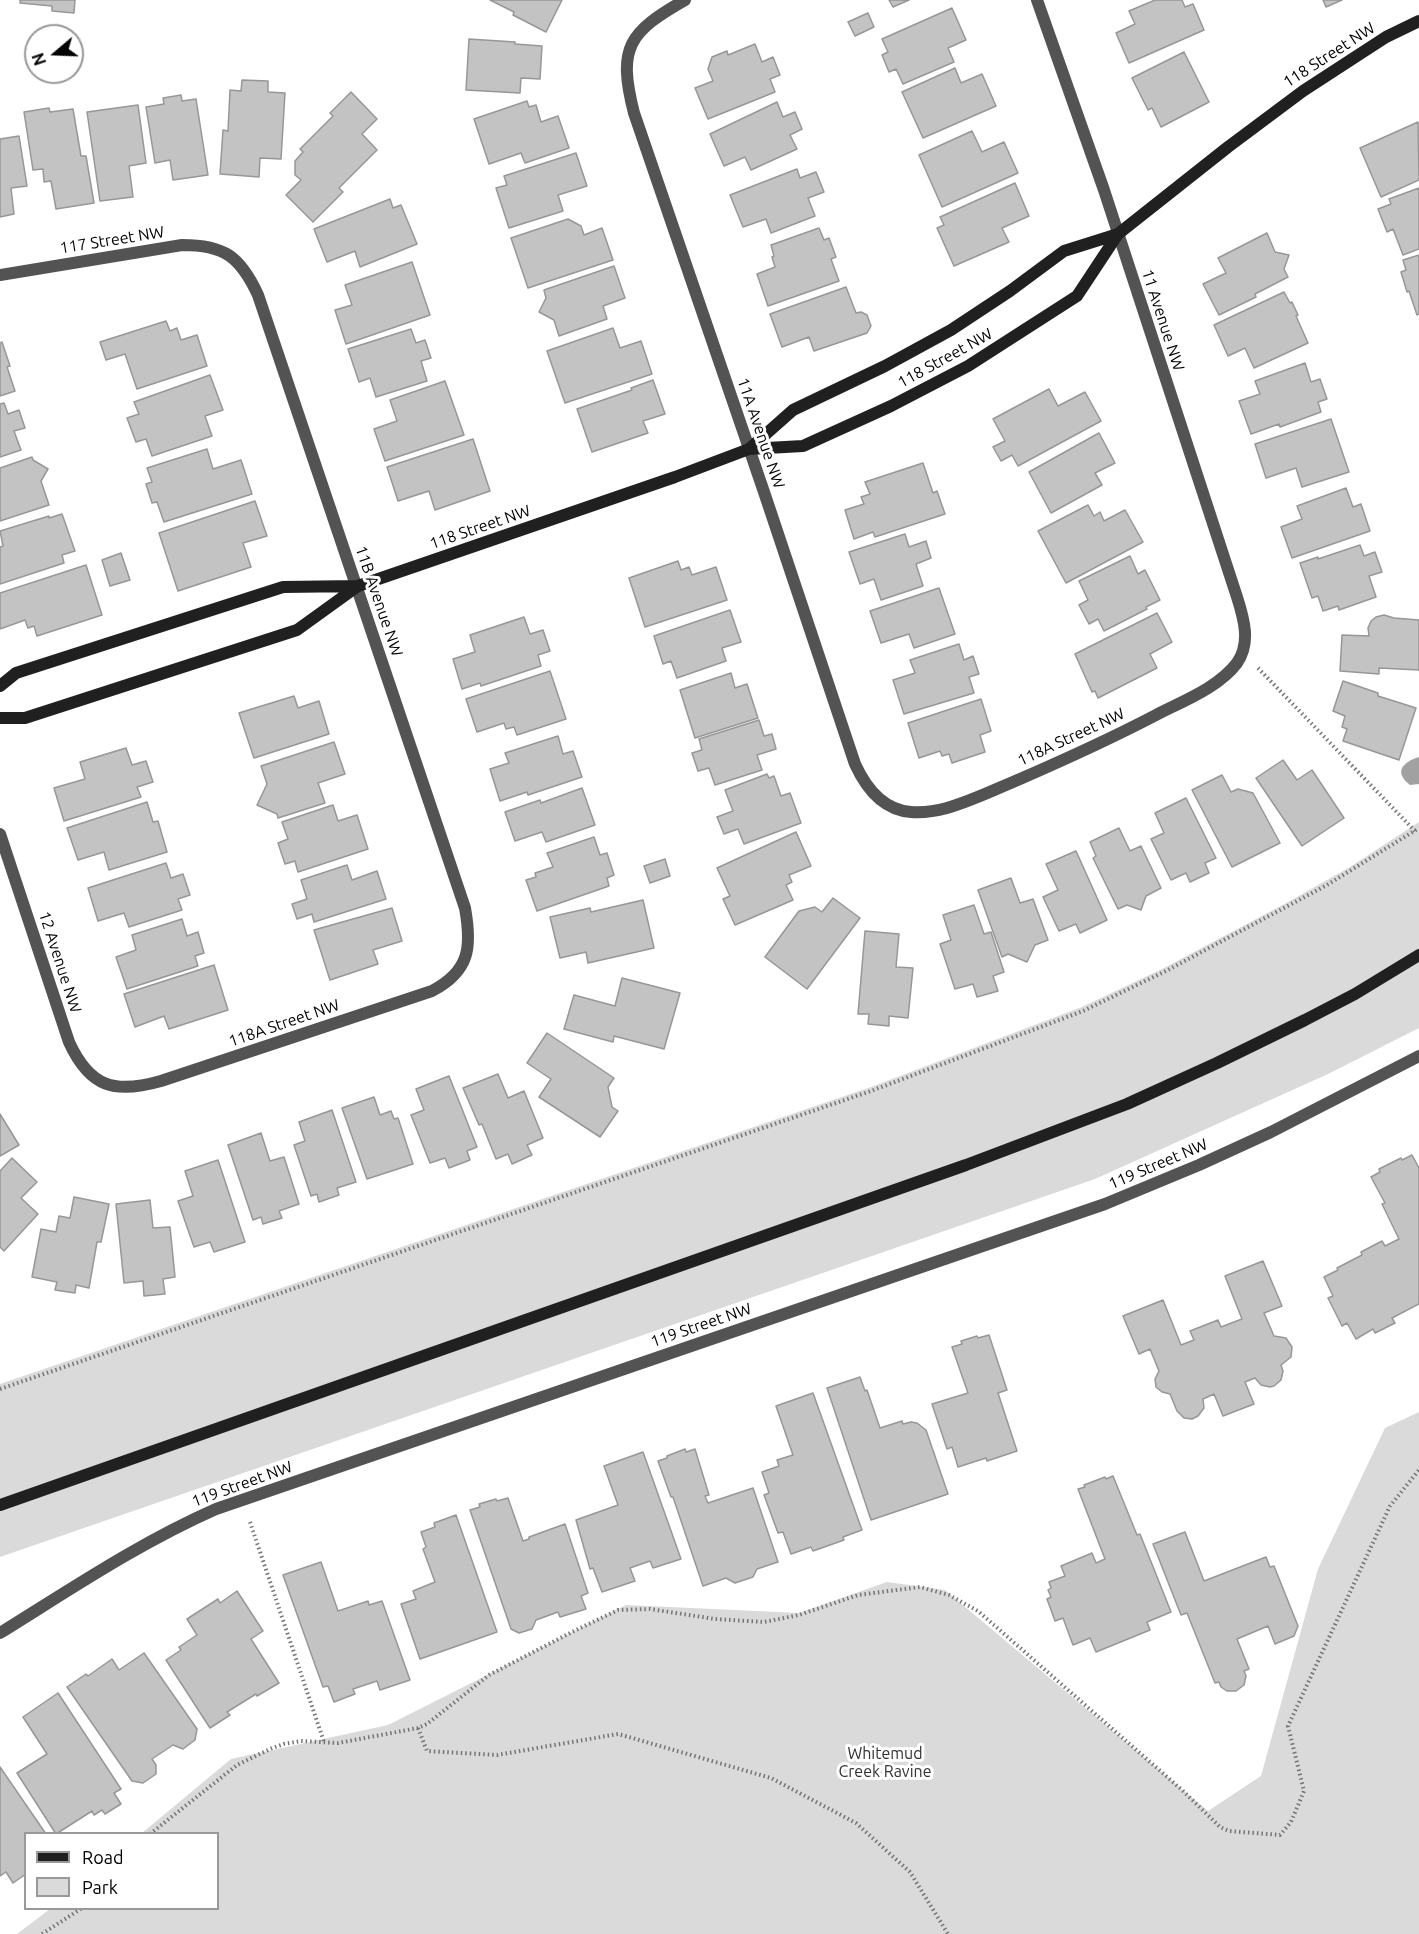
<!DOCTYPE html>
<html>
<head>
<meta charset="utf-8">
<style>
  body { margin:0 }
  #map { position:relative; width:1419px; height:1934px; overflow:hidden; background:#fff; font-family:Ubuntu,sans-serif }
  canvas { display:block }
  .legend { position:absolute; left:24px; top:1832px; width:195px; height:78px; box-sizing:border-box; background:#fff; border:2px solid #999; margin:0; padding:8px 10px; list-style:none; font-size:18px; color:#000 }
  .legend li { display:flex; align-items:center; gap:12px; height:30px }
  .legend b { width:30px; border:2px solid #999 }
  .north { position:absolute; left:24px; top:24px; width:60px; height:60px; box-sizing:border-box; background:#fff; border:2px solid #999; border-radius:50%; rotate:251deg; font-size:16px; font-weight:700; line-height:24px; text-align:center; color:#000 }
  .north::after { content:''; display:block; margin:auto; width:21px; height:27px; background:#000; clip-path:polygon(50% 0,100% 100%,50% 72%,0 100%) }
</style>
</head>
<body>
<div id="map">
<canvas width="1419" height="1934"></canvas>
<ul class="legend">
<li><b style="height:8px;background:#202020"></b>Road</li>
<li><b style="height:16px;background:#dadada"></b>Park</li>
</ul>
<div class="north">N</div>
</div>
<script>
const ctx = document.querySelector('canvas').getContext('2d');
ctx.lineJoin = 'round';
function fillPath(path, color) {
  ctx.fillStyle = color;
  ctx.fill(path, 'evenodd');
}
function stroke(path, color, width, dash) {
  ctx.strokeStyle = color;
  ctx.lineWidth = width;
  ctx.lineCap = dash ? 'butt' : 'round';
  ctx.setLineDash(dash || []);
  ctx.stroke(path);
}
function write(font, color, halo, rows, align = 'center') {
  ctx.font = font + ' Ubuntu,sans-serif';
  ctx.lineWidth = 6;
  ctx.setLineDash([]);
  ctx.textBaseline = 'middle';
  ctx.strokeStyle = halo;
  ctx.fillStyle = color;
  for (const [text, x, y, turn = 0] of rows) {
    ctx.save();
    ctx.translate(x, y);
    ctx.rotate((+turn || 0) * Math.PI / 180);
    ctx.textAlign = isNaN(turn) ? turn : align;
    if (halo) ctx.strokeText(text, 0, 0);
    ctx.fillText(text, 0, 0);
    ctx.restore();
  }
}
const green = new Path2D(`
  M1419,822v206l-91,46 -233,105 -1095,378v-173l871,-297 211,-80 82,-39 124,-66 62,-35z
  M1419,1412v522h-1402l33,-25 168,-1v-74l-76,-1 89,-74 157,-34 238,-120 173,8 88,-31 58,8 263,221 53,-35 57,-207 67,-141z`);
const water = new Path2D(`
  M1419,757v27l-9,1c-17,-13 -7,-23 9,-28z`);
const building = new Path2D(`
  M20,0h55l-1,13 -22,-2v-5l-32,-3z
  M490,0h72l-16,32 -33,-17 1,-3z
  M889,0h20l-16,7z
  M1155,0h27l3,7 8,-3 11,26 -75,33 -13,-30 19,-9 -6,-13z
  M1323,0h19l-16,7z
  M952,8l14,32 -18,8 6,14 -51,22 -7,-15 -7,3 -7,-17 6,-3 -6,-13z
  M868,13l6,14 -19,9 -7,-14z
  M469,39l46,3v2l27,2 -2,33 -19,-1 -1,15 -54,-3z
  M755,44l7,18 11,-5 7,18 -10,4 5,13 -67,27 -13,-31 18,-7 -5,-12 4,-12 15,-6 1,4z
  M1184,52l25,50 -48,25 -9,-19 -4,2 -16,-32z
  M955,68l6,15 21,-9 14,32 -73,32 -21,-46z
  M242,80l26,1v11l17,1 -4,66 -21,-1 -1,19 -39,-3 3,-44 5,1 2,-41 11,1z
  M351,92l26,27 -15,15 15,16 -38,38 4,4 -30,30 -27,-27 15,-15 -6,-5v-14l8,-9 -3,-3 33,-33 -3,-3z
  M181,95l1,6 14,-2 12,76 -35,5 -3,-20 -15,3 -9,-56 18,-3 -1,-6z
  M527,101l2,6 7,-2 5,17 17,-6 11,32 -44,15 -4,-10 -32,11 -15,-45z
  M777,102l6,15 12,-5 7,17 -12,6 7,14 -46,21 -6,-13 -21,9 -14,-32z
  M138,105l8,58 -17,3 4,31 -33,4 -13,-89z
  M49,108l1,4 23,-3 8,47h5l8,47 -38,6 -5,-28 -7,1 -1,-13 -10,1 -9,-58z
  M1418,122l1,58 -38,17 -21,-49z
  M972,131l10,21 22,-10 14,31 -76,34 -23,-52z
  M19,136l8,50 -16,2 3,26 -14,3v-78z
  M576,153l11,33 -29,9 5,16 -54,17 -13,-40 11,-3 -3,-9z
  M797,169l3,9 16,-6 8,20 -16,6 7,18 -44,17 -5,-14 -23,8 -13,-32z
  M1015,183l14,33 -27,12 7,14 -55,24 -17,-38 7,-3 -4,-8z
  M1419,188v61l-16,6 -10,-26 -6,3 -9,-23 13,-5 -2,-5z
  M390,199l3,9 8,-3 16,39 -57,23 -5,-16 -28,11 -13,-33z
  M568,219l13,7 3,9 18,-7 11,32 -85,28 -17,-50z
  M819,228l5,12 5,-2 7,19 -5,2 8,22 -71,25 -11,-32 18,-7 -3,-10 2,-1 -3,-11z
  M1267,233l8,19 14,3 -5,14 4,8 -33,17 1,3 -37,18 -16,-31 23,-11 -8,-15z
  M1419,255v59l-2,1 -8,-24 -2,1 -6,-20 5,-2 -3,-10z
  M412,262l18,53 -84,29 -11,-34 17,-5 -7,-20z
  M614,266l11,32 -22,8 4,13 -48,17 -5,-16 -15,-8 7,-14 -2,-8z
  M846,287l10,26 5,-1 6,3 4,11 -4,7 -53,18 -5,-14 -27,10 -12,-33z
  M1284,292l6,11 2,-1 6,13 -2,1 12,27 -54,25 -9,-20 -17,8 -14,-31z
  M166,321l4,10 7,-3 4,12 16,-5 10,31 -70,23 -12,-35 -19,6 -6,-18z
  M613,328l7,20 21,-7 11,33 -87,29 -18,-52z
  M411,329l5,14 9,-3 6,18 -10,3 6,20 -51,16 -6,-19 -11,4 -11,-33z
  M2,342l8,24 -3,1 8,24 -15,5v-53z
  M1305,363l6,19 9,-3 7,20 -9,3 3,10 -41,15 -1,-3 -28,10 -12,-33 21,-7 -5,-13z
  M210,375l13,35 -18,6 7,20 -60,20 -6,-17 -10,3 -9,-24 12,-4 -5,-12z
  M653,380l12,34 -22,7 5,12 -56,19 -15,-43 55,-19 -1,-2z
  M445,381l19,54 -79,26 -11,-32 23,-8 -7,-21z
  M1049,389l9,17 27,-14 16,29 -83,45 -6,-11 -11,6 -8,-14 12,-6 -12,-22z
  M4,403l4,11 11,-4 6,18 -11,3 7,19 -21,7v-53z
  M1331,419l18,53 -47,15 -6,-19 -30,10 -11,-34z
  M1099,433l16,30 -20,10 7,12 -51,28 -22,-41z
  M473,439l17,52 -55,19 -6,-19 -31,10 -11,-34z
  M207,449l6,20 28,-9 11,34 -88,28 -7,-20 -5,1 -6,-19 6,-2 -5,-14z
  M32,457l1,3 15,9 -7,12 8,24 -49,16v-53z
  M923,463l10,30 4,-2 8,23 -70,23 -2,-5 -19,7 -9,-29 19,-6 -3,-7 9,-3 -5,-12z
  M1346,488l7,19 8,-3 9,27 -78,27 -11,-31 21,-8 -5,-13z
  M255,501l12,35 -24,7 8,24 -73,24 -19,-58z
  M1088,505l6,11 6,-4 4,9 21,-11 18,32 -77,41 -28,-52z
  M62,514l13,37 -13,4 2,8 -64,21v-37l3,-1 -3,-15 49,-15v2z
  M905,534l4,13 17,-6 5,17 -15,6 7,22 -42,14 -7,-21 -14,5 -11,-32z
  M1360,545l4,11 11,-4 7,20 -13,4 7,21 -37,13 -1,-4 -15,5 -5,-15 -6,2 -12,-35 18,-6v2z
  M121,553l9,27 -20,6 -8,-26z
  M1130,556l8,18 7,-4 15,30 -14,7 1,2 -43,22 -6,-12 -9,5 -10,-19 9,-5 -9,-19z
  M678,561l3,9 8,-3 3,8 24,-8 11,33 -82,27 -16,-49z
  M86,565l16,50 -65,21 -3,-10 -6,2 -3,-8 -25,9v-36z
  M939,588l16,46 -41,14 -5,-14 -28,9 -11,-32z
  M730,610l11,32 -19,6 4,13 -49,17 -6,-17 -8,3 -9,-28z
  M1157,613l15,29 -22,12 7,14 -59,30 -3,-7 -3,1 -17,-38z
  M1384,615l10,3 25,2v50l-40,-2v6l-39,-3 2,-36 27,1 -1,-8 3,-7 5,-4z
  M524,617l6,17 13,-4 7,21 -12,4 3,11 -60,20 -1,-3 -18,6 -9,-30 22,-7 -5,-17z
  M959,644l5,16 9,-4 6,18 -10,3 5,16 -70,21 -11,-34 22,-7 -5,-13z
  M550,671l16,48 -49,16 -3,-8 -8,2 -2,-6 -27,9 -11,-33z
  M731,673l4,15 12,-4 11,34 -63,20 -15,-48z
  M1343,681l35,12v3l38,12 -17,52 -56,-19 4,-12 -5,-2 3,-11 -12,-5z
  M294,696l4,12 21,-7 10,33 -75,24 -15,-45z
  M981,699l10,32 -11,4 5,17 -33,11 -3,-9 -7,2 -2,-5 -21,7 -11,-35z
  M759,720l5,16 8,-2 4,15 -19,6 5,15 -47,15 -6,-17 -11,3 -6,-18 10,-3 -3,-11z
  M558,736l5,18 10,-3 9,26 -54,18 -1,-3 -27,9 -10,-32 19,-6 -4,-10z
  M334,742l11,32 -27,9 7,20 -47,15 -1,-4 -20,-9 10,-21 -6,-18z
  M126,748l6,17 14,-4 7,21 -16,5 4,10 -77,24 -10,-33 31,-9 -5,-17z
  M1283,760l14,20 15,-10 32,48 -42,28 -46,-68z
  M767,774l2,4 5,-2 7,20 9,-3 11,30 -57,21 -6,-15 -14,5 -7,-17 16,-6 -8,-21z
  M1222,775l9,17 7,-3 15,4 27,50 -48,24 -40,-77z
  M582,788l13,37 -49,17 -4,-10 -27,9 -10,-29 35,-12 1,3z
  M1186,798l30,60 -11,5 4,10 -19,9 -4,-9 -15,7 -20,-41 13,-6 -9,-20z
  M147,802l6,20 5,-1 9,31 -58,18 -5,-18 -26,8 -11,-32z
  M333,805l5,16 19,-6 11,34 -70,23 -3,-11 -10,3 -7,-21 10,-4 -6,-17z
  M1119,828l11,23 11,-5 20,42 -15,8 -5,14 -14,-5 -9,4 -25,-51 3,-2 -6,-14z
  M796,832l15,34 -22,9 3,7 -6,3 7,15 -58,25 -12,-26 7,-3 -13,-28z
  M594,837l6,18 7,-2 7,22 -7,3 2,8 -72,25 -11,-31 10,-3 -1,-4 18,-6 -6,-14z
  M1076,851l31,69 -27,13 -4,-9 -17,7 -16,-34 15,-7 -12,-26z
  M665,859l5,17 -20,7 -6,-17z
  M166,863l5,15 12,-4 7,21 -12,4 4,11 -53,17 -5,-14 -26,8 -10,-33z
  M347,865l5,15 25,-9 9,28 -72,23 -2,-8 -15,5 -5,-15 15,-5 -6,-19z
  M1011,878l9,25 13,-4 15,41 -13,5 -8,17 -19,-8 -6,3 -24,-67z
  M833,898l27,20 -53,71 -42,-32 34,-46 16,-4 7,5z
  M643,900l11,48 -66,15 -2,-11 -26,6 -10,-41 40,-9 1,4z
  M974,905l10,29 7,-2 13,40 -11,4 5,15 -21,6 -4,-13 -18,5 -15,-45 11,-4 -8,-25z
  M392,908l10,33 -29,9 5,14 -48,16 -16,-50z
  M182,919l5,17 11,-4 6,21 -9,3 3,10 -71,23 -11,-32 20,-7 -4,-15z
  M865,931l34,3 -3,33 17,1 -5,50 -19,-2v10l-21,-2 1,-10h-11z
  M214,965l14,45 -59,19 -5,-13 -29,11 -11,-33z
  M622,978l58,15 -16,56 -50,-13 -1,6 -49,-13 10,-34 41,11z
  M547,1033l67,45 -6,9 4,20 6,4 -18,26 -61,-40 12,-18 -24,-16z
  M498,1074l10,24 16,-7 19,47 -16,7 5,10 -20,9 -4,-10 -12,5 -14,-35 -3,1 -16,-37z
  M449,1076l28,71 -10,4 3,9 -21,8 -4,-10 -15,5 -19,-48 13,-5 -8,-21z
  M374,1097l6,18 11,-4 3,8 4,-1 15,46 -46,15 -25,-71z
  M332,1110l24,72 -19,6 2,7 -20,7 -2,-8 -6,2 -17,-51 11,-4 -6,-19z
  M0,1114l19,31 -19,11z
  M261,1133l9,28 14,-4 15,47 -20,7 3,7 -19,6 -2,-7 -8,3 -25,-75z
  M1412,1155l7,13v136l-27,14 3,5 -20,10 -2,-4 -17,10 -9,-16 -5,3 -14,-28 5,-2 -9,-19 14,-7 -1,-2 25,-13 -1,-3 21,-11 3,5 14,-7 -17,-35 3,-1 -14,-26 9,-5 -1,-3 22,-11 1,2z
  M12,1158l25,24 -16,16 17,16 -34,37 -4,-4v-76z
  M218,1160l27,82 -31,10 -4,-10 -16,5 -16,-46 15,-5 -8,-25z
  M74,1197l35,7 -8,38h-4l-8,46 -13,-3 -1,8 -20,-3 2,-8 -25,-5 9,-48 15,3 3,-16 11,2z
  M150,1200l3,28 17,-1 5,50 -12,2 2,15 -21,2 -1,-15 -19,2 -8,-79z
  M1263,1261l19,45 -18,7 10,23 12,2 6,9 -1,10 -10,8 2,6 -2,9 -7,6 -4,1 -9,-2 -6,-7 -10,4 9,22 -31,12 -9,-22 -11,5 1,9 -6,8 -6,3 -8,-1 -7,-7 -7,-17 -8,-2 -6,-5 -1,-8 4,-8 -9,-22 -11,5 -16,-38 40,-16 18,45 13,-5 -4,-9 28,-11 3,7 21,-8 -17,-43z
  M989,1335l18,55 -9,3 19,58 -30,10 -1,-3 -28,9 -6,-20 -5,2 -15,-45 36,-11 -16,-46 10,-3 -1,-3 16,-5 1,2z
  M860,1377l5,14 2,-1 13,38 22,-7 1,3 8,-2 6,1 9,7 22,64 -77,26 -44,-132z
  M813,1393l49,137 -19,7 1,3 -31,11 -2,-4 -20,7 -8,-22 -5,1 -14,-38 5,-2 -7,-21 17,-6 -2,-6 16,-5 -17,-49z
  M685,1449l1,3 9,-3 14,46 -4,1 3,7 45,-15 25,74 -21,7 -4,8 -18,6 -9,-5 -23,8 -30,-89h-2l-13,-36 9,-3v-2z
  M643,1452l38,107 -28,9 -3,-7 -20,7 5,13 -33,11 -9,-24 -3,1 -14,-49 42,-15 -14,-39z
  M1113,1476l24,59 3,-1 31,78 -24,10 3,8 -54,22 -6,-14 -17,7 -10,-27 -8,3 -8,-22 4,-2 -3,-7 3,-2 -2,-6 16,-6 -4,-10 31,-13 4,10 9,-4 -27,-70 7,-2 -1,-2 21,-8 1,2z
  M508,1498l15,43 6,-2v-2l36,-13 23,69 -7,3 5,13 -26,8 -2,-5 -22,8 -4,9 -13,4 -8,-4 -41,-119 10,-3 -1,-3 17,-5 1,2z
  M456,1515l41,117 -77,27 -19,-55 15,-5 -3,-8 22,-9 -12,-33 3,-2 -5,-15 14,-5 -1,-4z
  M1185,1532l19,49 62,-24 4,10 4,-1 24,60 -4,10 -19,8 -7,-18 -31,13 12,30 -5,2 2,5 -2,9 -8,6h-9l-6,-4 -2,-5 -4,1 -28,-70 -6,2 -28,-71z
  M321,1562l17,49 30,-10 1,4 13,-4 28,79 -30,10 -3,-9 -24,8 2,5 -21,8 -6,-16 -5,1 -40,-112z
  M237,1591l26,40 -12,8 28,44 -22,13 -1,-2 -29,18 3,3 -20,13 -44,-68 15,-10 -2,-3 18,-12 -10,-16 31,-20 2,4z
  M144,1653l53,76 -2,11 -12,9 -10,-4 -21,14 4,6v9l-13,9 -11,-2 -65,-94 19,-13 2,2 24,-17 7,11z
  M58,1693l63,96 -7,4 7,11 -16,10 -3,-4 -8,5 -2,-4 -36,23 -39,-61 30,-19 -24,-37z
  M0,1767l46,67h-20v40l-13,9 -7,-11 -6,4z`);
const path = new Path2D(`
  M1258,668l157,163
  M0,1389l871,-298 212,-80 83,-40 161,-86 92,-57
  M250,1522l74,220
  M418,1728l9,23 70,4 121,-21 153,44 85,45 54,49 38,62
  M150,1834l87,-69 33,-16 14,-5 17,-3 37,2 80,-15 9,-4 62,-49 85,-44 44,-21 32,-1 65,10 49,3 35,-7 59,-20 62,-8 29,8 29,16 204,179 38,37 9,4 51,4 11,-13 13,-31 -16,-65 102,-220 29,-36
  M42,1934l40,-26`);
const street = new Path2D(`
  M685,0c-56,32 -68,47 -51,113l130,379 91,272c11,24 28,46 56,48 13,1 25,-1 36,-4 25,-7 49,-19 73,-29 46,-20 92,-41 136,-64 27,-14 62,-27 81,-52 14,-20 7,-44 0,-66l-133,-407 -67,-190
  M0,275l182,-30c42,0 58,11 76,50l207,613c7,39 5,63 -33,83l-271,90c-46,13 -71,7 -92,-39l-69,-208
  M0,1633c71,-44 139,-90 216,-124l889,-305 94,-39 72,-33 148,-76`);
const secondary = new Path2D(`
  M749,449l44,-39 92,-44 66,-36 59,-39 54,-40 54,-17
  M0,686l16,-13 267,-86 75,-1
  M0,718h25l272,-88 61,-44 317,-109 74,-28 54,-3 88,-40 77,-40 109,-70 41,-62 110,-87 75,-56 83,-54 33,-16
  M0,1505l966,-340 161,-61 90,-41 88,-43 50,-26 64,-39`);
const streetNames = [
  ["118 Street NW",1329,55,-33],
  ["117 Street NW",112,240,-9],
  ["11 Avenue NW",1163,320,72],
  ["118 Street NW",945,358,-29],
  ["11A Avenue NW",761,433,71],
  ["118 Street NW",480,527,-19],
  ["11B Avenue NW",379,601,71],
  ["118A Street NW",1071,737,-25],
  ["12 Avenue NW",60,962,72],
  ["118A Street NW",284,1023,-19],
  ["119 Street NW",1158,1164,-23],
  ["119 Street NW",701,1325,-19],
  ["119 Street NW",242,1484,-20]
];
const parkNames = [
  ["Whitemud",885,1754],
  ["Creek Ravine",885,1772]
];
fillPath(green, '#dadada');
fillPath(water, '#a1a1a1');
fillPath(building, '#c3c3c3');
stroke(building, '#979797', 1.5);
stroke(path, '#757575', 4, [1.5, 3]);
stroke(street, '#535353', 12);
stroke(secondary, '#202020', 12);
write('16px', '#000', '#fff', streetNames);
write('16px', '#313131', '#fff', parkNames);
</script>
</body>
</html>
